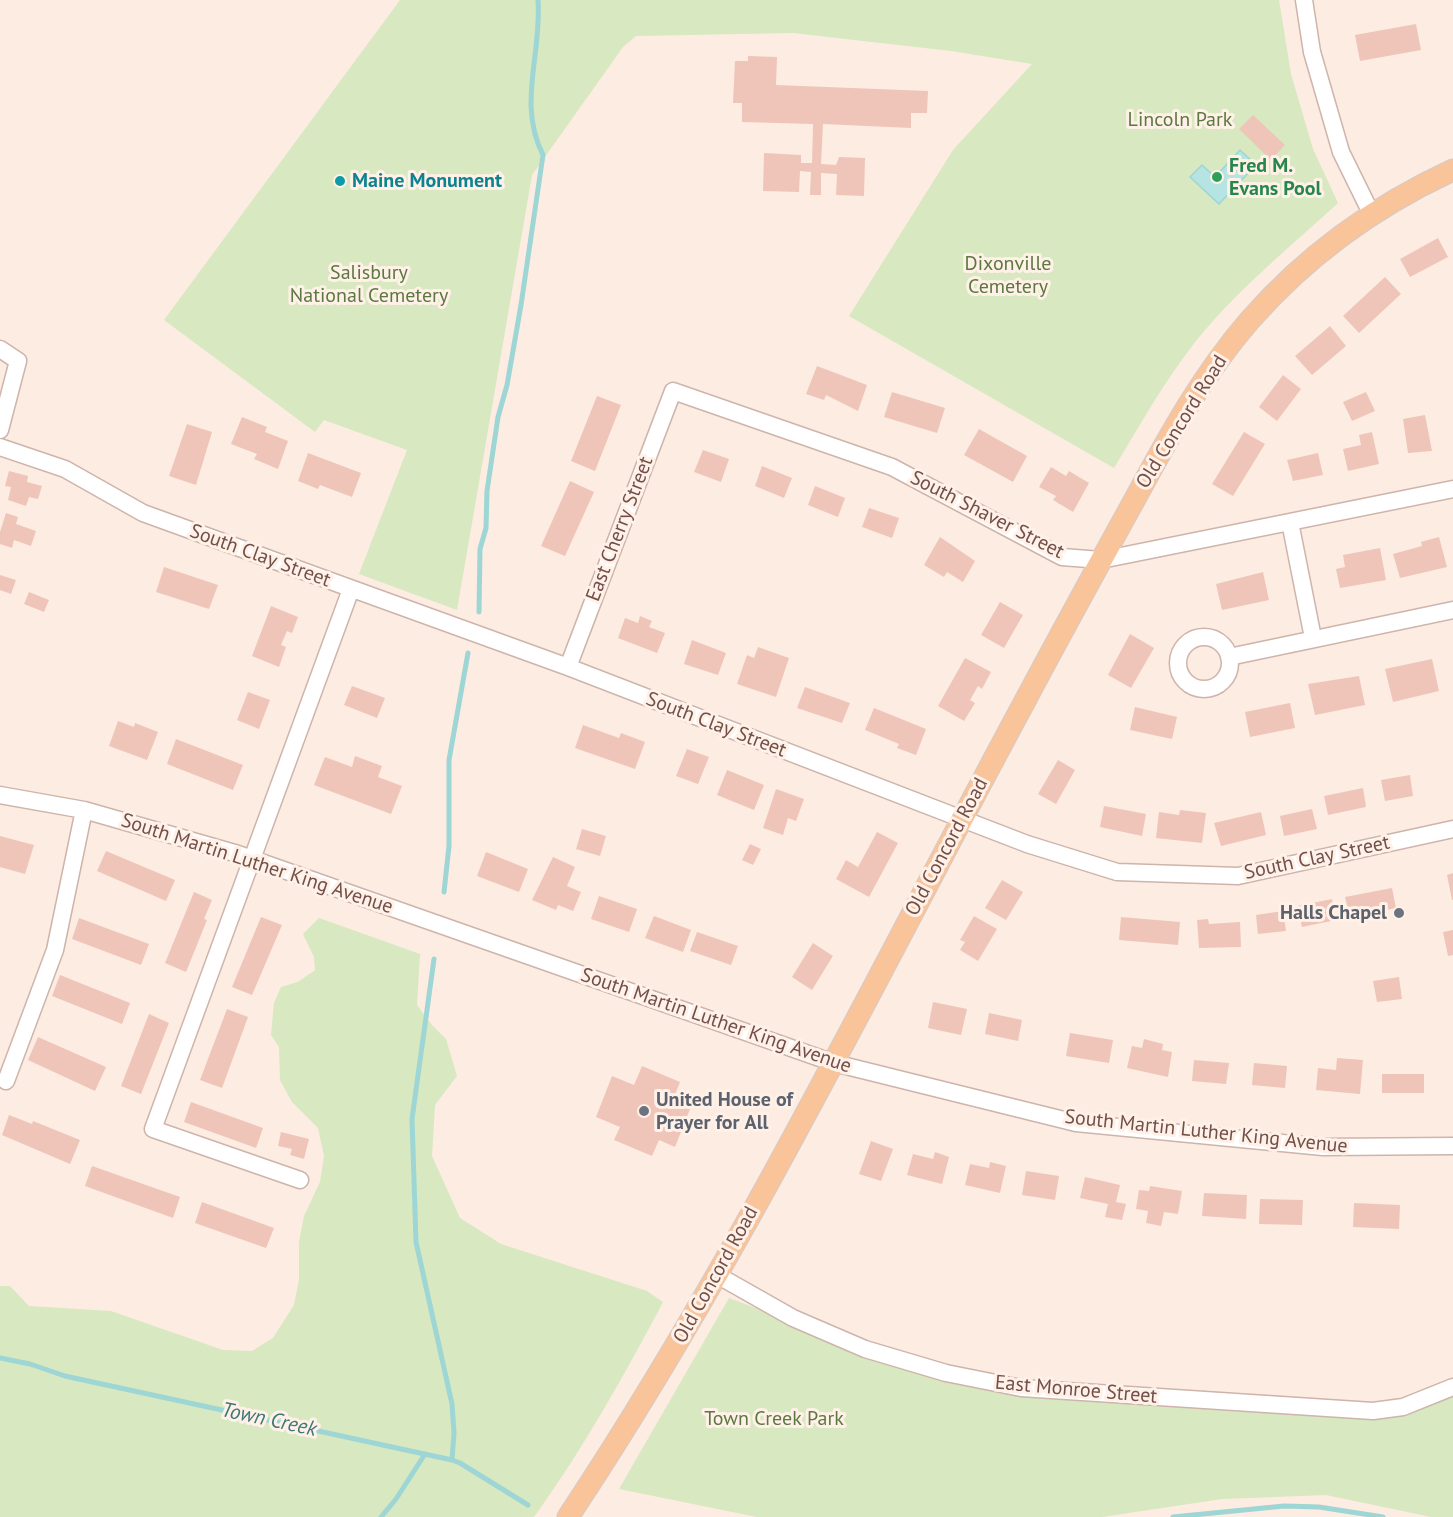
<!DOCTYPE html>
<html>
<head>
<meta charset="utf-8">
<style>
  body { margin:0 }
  canvas { display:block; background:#fcece1 }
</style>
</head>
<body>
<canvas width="1453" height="1517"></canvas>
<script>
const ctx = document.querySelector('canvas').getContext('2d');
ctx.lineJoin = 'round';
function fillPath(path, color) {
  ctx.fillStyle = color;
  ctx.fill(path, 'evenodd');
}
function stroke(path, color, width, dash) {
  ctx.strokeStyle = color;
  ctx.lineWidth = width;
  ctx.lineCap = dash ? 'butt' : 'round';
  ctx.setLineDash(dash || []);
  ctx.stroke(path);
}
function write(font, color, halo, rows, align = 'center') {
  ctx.font = font + ' "PT Sans",sans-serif';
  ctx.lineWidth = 6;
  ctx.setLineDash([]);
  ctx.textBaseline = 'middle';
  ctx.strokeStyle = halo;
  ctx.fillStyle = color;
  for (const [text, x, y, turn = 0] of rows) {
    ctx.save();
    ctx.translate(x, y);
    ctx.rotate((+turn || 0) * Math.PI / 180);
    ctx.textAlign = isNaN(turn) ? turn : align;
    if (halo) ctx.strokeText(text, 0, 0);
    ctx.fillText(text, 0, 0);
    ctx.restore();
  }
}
const green = new Path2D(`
  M400,0h879l12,74 22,75 25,54c-48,44 -101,87 -142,138 -31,39 -56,84 -82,127l-265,-152 104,-166 79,-86 -81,-13 -158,-18 -157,3 -13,11 -91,128 -75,435 -98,-36 48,-124 -83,-30 -9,12 -151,-112z
  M319,918l101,36 -3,51 15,20 14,14 11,37 -22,29 -3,51 28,62 41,26 146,47 16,11c-39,74 -80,147 -129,215h-534v-231h10l19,20 82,5 112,39 29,1 21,-13 21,-33 5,-25v-38l5,-26 16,-34 4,-26 -6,-28 -26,-26 -12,-22 -1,-33 -8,-12 3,-32 7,-16 17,-5 17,-12 -1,-13 -11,-23z
  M729,1298l136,51 156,39 352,23 80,-25v131h-22l-105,-22 -104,4 -120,18h-345l-138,-28z`);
const water = new Path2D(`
  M1240,150l16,15 -37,39 -29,-27 12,-12 13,12z`);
const stream = new Path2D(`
  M479,612l1,-63 6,-21 1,-37 11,-74 9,-32 14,-80 22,-150c-26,-51 -1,-100 -5,-155
  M444,892l5,-46v-86l19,-107
  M434,959l-22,160 4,123 36,162 2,29 -2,27
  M0,1358l30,6 35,12 387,84 8,3 68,42
  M381,1517l15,-18 29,-45
  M1173,1517l111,-11 35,1 64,10`);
const building = new Path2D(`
  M1416,24l5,26 -61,11 -5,-26z
  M748,56l29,1 -1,28 152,6 -1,22h-16v15l-88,-4 -2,40 15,1 3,-8 26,1 -1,38 -28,-1 1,-21 -16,-1v22h-11l1,-23 -11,-1 -1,21 -36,-1 1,-38 37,2v8h11l1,-39 -71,-2v-19h-9l2,-42h13z
  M1253,115l32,30 -14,15 -32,-31z
  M1438,238l10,19 -38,20 -10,-18z
  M1385,277l16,17 -42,39 -16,-17z
  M1330,326l16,20 -34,29 -17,-19z
  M817,366l50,19 -9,26 -32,-16 -2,5 -18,-6z
  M1283,375l18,14 -24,32 -18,-14z
  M892,392l53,16 -8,25 -53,-16z
  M1366,392l9,19 -23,10 -9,-19z
  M597,396l24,9 -26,66 -24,-10z
  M1425,415l7,36 -24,2 -5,-34z
  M242,417l25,10 -2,5 23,9 -10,28 -24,-10 3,-5 -26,-10z
  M187,424l25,8 -16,53 -27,-9z
  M979,429l48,27 -14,26 -49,-27z
  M1244,432l21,12 -32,52 -21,-12z
  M1372,432l7,32 -31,7 -5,-22 18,-4 -2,-10z
  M703,450l26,9 -8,23 -27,-10z
  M308,453l53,20 -9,24 -32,-12 -2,4 -20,-8z
  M1318,453l5,22 -30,6 -6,-21z
  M762,466l30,12 -8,20 -29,-12z
  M1051,467l15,9 3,-5 20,12 -16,29 -20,-12 3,-4 -17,-9z
  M9,471l19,5 -1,6 15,4 -4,13 -9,-2 -3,9 -18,-6 3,-13 -6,-1z
  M570,481l24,11 -29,64 -24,-10z
  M815,486l30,12 -7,19 -30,-12z
  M869,508l30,10 -7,20 -30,-11z
  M6,513l12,4 -2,7 20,7 -5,15 -17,-6 -2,8 -12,-4v-12z
  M940,537l35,24 -12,21 -16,-10 -3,5 -20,-12z
  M1439,537l8,30 -47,11 -7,-24 29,-8 -1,-4z
  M1380,548l6,32 -46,8 -4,-19 9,-2 -2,-12z
  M164,567l54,18 -9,24 -53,-17z
  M1263,572l6,28 -47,10 -6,-26z
  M0,575l16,5 -5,14 -11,-4z
  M29,592l20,8 -5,12 -20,-8z
  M1000,602l23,13 -19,33 -23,-13z
  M271,606l27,11 -6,16 -5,-2 -6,14 5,2 -7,20 -27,-11z
  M640,616l12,5 -3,6 16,6 -8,20 -39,-15 7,-20 13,5z
  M1130,634l24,14 -23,40 -23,-13z
  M692,640l34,13 -8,22 -34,-11z
  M758,647l31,11 -13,39 -39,-13 10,-29 7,3z
  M965,658l26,14 -9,17 -4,-3 -8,14 5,3 -11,18 -26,-15z
  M1432,659l7,32 -46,11 -8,-33z
  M1359,676l6,29 -50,10 -7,-31z
  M352,686l33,12 -8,20 -33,-13z
  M805,687l45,16 -8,20 -45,-15z
  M248,692l22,8 -11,29 -22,-9z
  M1290,703l5,25 -45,9 -5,-25z
  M1135,707l42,10 -5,22 -42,-9z
  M874,708l52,21 -10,26 -19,-7 2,-4 -34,-14z
  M118,721l16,6 1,-4 23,9 -11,28 -38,-14z
  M583,725l36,13 2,-5 24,9 -10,27 -60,-21z
  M176,739l67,26 -10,25 -66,-26z
  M687,749l22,8 -11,27 -22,-8z
  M355,756l27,10 -4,11 24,9 -11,28 -77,-29 11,-28 27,10z
  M1058,760l17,10 -19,34 -18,-10z
  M727,770l37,15 -10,25 -37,-15z
  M1410,775l3,21 -28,5 -4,-21z
  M1363,788l3,19 -38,8 -4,-19z
  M776,789l28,10 -8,22 -8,-3 -5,17 -20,-7z
  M1104,806l42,8 -4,22 -42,-9z
  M1312,809l5,20 -33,7 -4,-20z
  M1180,810l26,3 -4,30 -46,-5 3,-26 20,3z
  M1261,812l5,23 -45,11 -7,-23z
  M582,829l24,7 -6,20 -24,-7z
  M877,832l21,11 -29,54 -33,-18 10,-19 12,7z
  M0,836l34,9 -9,29 -25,-7z
  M750,844l11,5 -8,16 -11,-5z
  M106,851l69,29 -9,21 -69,-30z
  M486,852l42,17 -9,23 -42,-16z
  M553,857l22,10 -8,19 14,6 -8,19 -15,-6 -2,5 -24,-10z
  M1453,873v27h-1l-5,-25z
  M1002,880l21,12 -17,28 -21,-12z
  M1392,888l4,20 -46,9 -5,-20z
  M194,892l18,8 -8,19 3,1 -21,52 -21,-9z
  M599,896l38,13 -8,23 -38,-13z
  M1332,899l4,21 -34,7 -5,-21z
  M1283,911l3,20 -28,3 -2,-19z
  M654,916l37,14 -8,22 -38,-14z
  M974,916l23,13 -19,32 -18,-11 5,-8 -5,-2z
  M261,917l21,8 -30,70 -20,-8z
  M1121,917l59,5 -2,23 -59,-5z
  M79,918l70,26 -8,21 -69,-26z
  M1208,919l1,5 31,-2 1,25 -42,1 -2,-28z
  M1453,930v25l-5,1 -5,-24z
  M697,932l41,14 -7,19 -41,-14z
  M813,943l20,13 -21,34 -20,-13z
  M60,975l70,28 -8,21 -70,-28z
  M1399,977l3,22 -25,3 -4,-21z
  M933,1002l34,7 -6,26 -33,-7z
  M227,1009l21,8 -26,71 -22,-8z
  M989,1013l33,7 -4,21 -33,-7z
  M149,1014l20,9 -28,71 -20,-8z
  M1070,1033l43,7 -4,23 -43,-7z
  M38,1037l68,30 -11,24 -67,-31z
  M1144,1039l19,5 -1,6 10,2 -4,25 -41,-9 5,-22 10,2z
  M1337,1058l26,2 -3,34 -44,-4 2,-22 18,2z
  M1194,1060l35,3 -3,21 -34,-3z
  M1254,1063l33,3 -2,22 -33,-3z
  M642,1066l38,16 -6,15 18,7 -17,43 -16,-7 -7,16 -38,-16 6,-13 -24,-10 16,-41 22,9z
  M1382,1074h42v19h-42z
  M191,1102l72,26 -7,20 -72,-26z
  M9,1115l23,9 1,-3 47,19 -10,24 -68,-29z
  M281,1132l28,7 -5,20 -14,-4 2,-6 -14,-3z
  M871,1141l22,8 -12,32 -22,-7z
  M935,1152l14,5 -7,27 -35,-9 6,-21 20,5z
  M990,1162l16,4 -6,27 -35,-8 5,-21 19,4z
  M92,1166l88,31 -7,21 -88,-32z
  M1026,1171l33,5 -4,24 -33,-5z
  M1085,1177l35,8 -4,17 10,2 -4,16 -17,-3 3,-13 -28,-6z
  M1150,1186l32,5 -4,23 -14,-2 -3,14 -15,-3 2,-12 -12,-2 3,-19 10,1z
  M1204,1193l43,2 -1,24 -44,-3z
  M1260,1199l43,1 -1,25 -43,-1z
  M202,1202l72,26 -8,20 -71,-25z
  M1354,1203l46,2 -1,24 -46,-2z`);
const minor = new Path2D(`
  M1304,0l8,52 29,100 30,61
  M0,349l18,12 -18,69
  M0,447l65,22 78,44 425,154 459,177 90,28 121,4 215,-47
  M1290,522l23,116
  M1178 663a26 26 0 1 1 52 0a26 26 0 1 1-52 0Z
  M1229,657l224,-47
  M568,667l105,-276 219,76 170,90 39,3 352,-71
  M0,795l84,15 154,44 596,209 242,60 247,24 130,-1
  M6,1081l49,-131 29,-140
  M300,1180l-147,-51 198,-540
  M717,1275l76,43 72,31 81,24 75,15 352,23 30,-4 50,-20`);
const major = new Path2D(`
  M568,1517c173,-260 309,-542 457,-816 36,-68 73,-135 110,-202 34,-63 68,-125 115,-179 57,-65 125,-114 203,-150`);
const markers = [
  [1217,177,6,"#2e9e5b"],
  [340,181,6,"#0f9aa8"],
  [1399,913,6,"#6b7280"],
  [644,1111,6,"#6b7280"]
];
const parkNames = [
  ["Lincoln Park",1180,120],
  ["Dixonville",1008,264],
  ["Cemetery",1008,287],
  ["Salisbury",369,273],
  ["National Cemetery",369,296],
  ["Town Creek Park",774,1419]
];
const leisureNames = [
  ["Fred M.",1229,166],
  ["Evans Pool",1229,189]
];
const cultureNames = [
  ["Maine Monument",352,181]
];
const streetNames = [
  ["Old Concord Road",1182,422,-58],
  ["South Shaver Street",987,515,27],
  ["East Cherry Street",620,529,-69],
  ["South Clay Street",260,556,20],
  ["South Clay Street",716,725,21],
  ["Old Concord Road",947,847,-62],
  ["South Clay Street",1317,858,-12],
  ["South Martin Luther King Avenue",257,864,18],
  ["South Martin Luther King Avenue",716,1021,19],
  ["South Martin Luther King Avenue",1206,1132,6],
  ["Old Concord Road",716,1275,-61],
  ["East Monroe Street",1076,1390,5]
];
const worshipNames = [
  ["Halls Chapel",1387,913],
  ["United House of",656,1100,"left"],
  ["Prayer for All",656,1123,"left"]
];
const waterNames = [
  ["Town Creek",269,1420,12]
];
fillPath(green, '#d8e8c0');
fillPath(water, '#b6e4e2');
stroke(water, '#9dd6d4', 1.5);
stroke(stream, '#9dd6d4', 5);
fillPath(building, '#f0c5b9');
stroke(minor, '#ceb4ab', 19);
stroke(major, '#d5cac8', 23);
stroke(minor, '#fff', 16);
stroke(major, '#fac49a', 21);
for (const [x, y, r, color] of markers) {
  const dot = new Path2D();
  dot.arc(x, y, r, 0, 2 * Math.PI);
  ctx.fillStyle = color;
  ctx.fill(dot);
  stroke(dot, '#fff1e7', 2);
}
write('20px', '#5c7841', '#fff1e7', parkNames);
write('bold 20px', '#27864d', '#fff1e7', leisureNames, 'left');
write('bold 20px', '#0d838f', '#fff1e7', cultureNames, 'left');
write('20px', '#725049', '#fff1e7', streetNames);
write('bold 20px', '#5b616d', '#fff1e7', worshipNames, 'right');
write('italic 21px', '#3d7877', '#fff1e7', waterNames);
</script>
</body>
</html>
